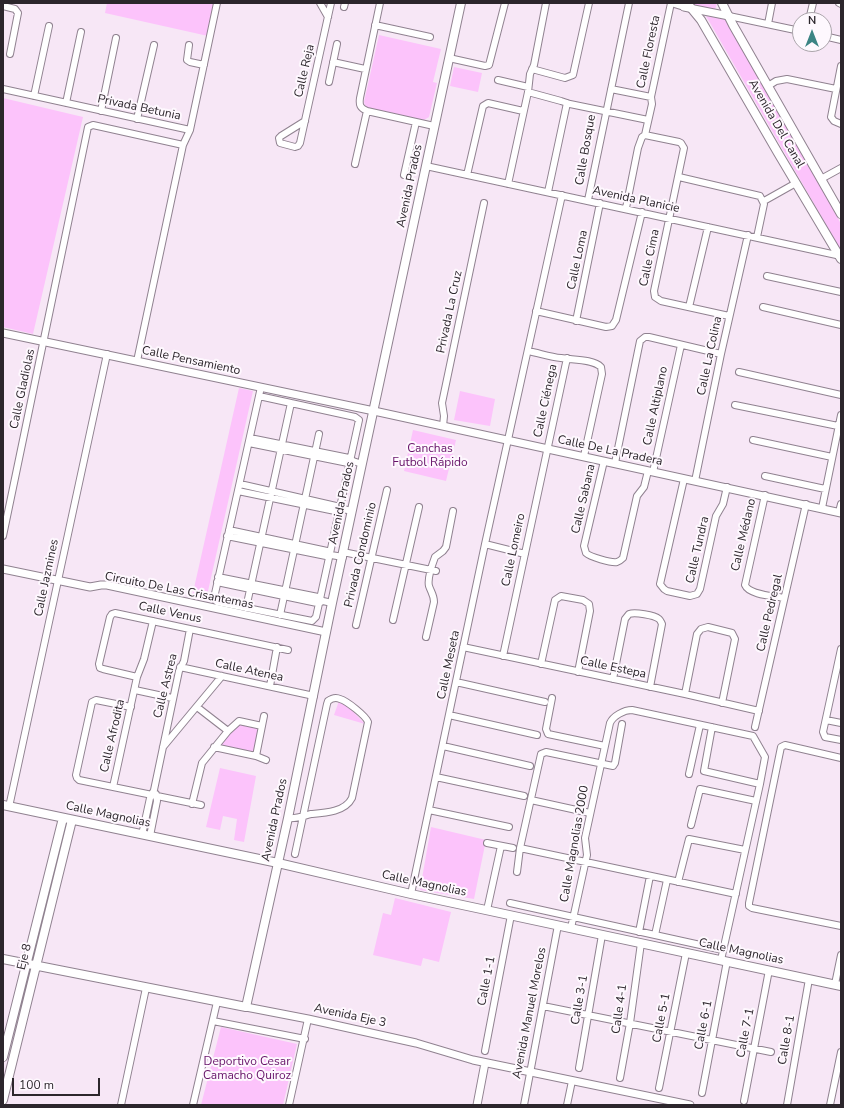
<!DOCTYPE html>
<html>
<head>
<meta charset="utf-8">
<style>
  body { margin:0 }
  #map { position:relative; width:844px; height:1108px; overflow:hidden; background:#f7e7f6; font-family:"Nunito Sans",sans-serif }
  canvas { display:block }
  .frame { position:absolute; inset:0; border:4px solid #2c262c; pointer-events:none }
  .north { position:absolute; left:792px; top:12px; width:40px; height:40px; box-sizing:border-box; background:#fef8fe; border:1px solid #aaa4aa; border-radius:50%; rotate:0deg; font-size:11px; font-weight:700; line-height:16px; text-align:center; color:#2c262c }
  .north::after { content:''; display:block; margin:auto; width:14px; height:18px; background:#3c8484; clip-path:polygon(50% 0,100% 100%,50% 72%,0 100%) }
  .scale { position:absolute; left:12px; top:1078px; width:88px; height:18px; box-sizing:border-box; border:2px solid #2c262c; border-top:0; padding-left:5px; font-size:12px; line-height:14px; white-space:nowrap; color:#2c262c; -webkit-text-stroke:3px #fef8fe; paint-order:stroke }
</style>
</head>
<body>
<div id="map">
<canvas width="844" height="1108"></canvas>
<div class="frame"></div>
<div class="north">N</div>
<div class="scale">100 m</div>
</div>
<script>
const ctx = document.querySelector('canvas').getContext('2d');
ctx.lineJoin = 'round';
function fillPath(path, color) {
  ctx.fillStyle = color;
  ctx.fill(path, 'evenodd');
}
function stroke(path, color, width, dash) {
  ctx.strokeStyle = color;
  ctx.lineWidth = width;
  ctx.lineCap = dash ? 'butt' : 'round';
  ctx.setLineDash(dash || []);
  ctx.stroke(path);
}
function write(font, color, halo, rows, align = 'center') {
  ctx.font = font + ' "Nunito Sans",sans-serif';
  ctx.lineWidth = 4;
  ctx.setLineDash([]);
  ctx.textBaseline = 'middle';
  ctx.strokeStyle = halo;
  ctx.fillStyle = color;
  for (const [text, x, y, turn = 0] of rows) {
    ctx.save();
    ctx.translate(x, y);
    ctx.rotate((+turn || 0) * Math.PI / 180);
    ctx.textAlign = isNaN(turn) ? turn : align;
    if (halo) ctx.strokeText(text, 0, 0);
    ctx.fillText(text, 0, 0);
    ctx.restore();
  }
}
const green = new Path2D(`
  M107,3h109l-8,33 -103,-23z
  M691,3h26l-2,7 -20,-4z
  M706,16l25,4 110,204v25h-1z
  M379,35l62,14 -8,33 4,1 -8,34 -5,3 -58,-12 -2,-6z
  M454,67l28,6 -4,19 -28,-6z
  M3,98l80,19 -50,217 -30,-7z
  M239,388l14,3 -47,209 -14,-3z
  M460,391l35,8 -5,27 -36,-6z
  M413,430l43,10 -10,41 -42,-10z
  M340,698l25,26 -31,-9z
  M237,718l24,6 -5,31 -40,-5z
  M220,768l36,8 -12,66 -10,-2 3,-21 -14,-3 -3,14 -14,-3z
  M431,827l55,13 -12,59 -54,-9z
  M395,898l56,14 -12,50 -16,-4 -2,8 -48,-11 10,-42 8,2z
  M221,1027l76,17 -14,61h-82z`);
const minor = new Path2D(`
  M320,3l8,14
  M380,3l-20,95c-1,7 0,10 7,13l67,15
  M671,3l13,4
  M839,3l2,1
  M3,6l12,3 3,4 -8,41
  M344,7l1,-4
  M729,16l71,15
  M809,20l4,-17
  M768,24l4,-21
  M375,25l55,12
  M824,36l17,4
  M189,45l-2,15 3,2 14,3
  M449,58l36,8 4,-1 16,-62
  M333,62l32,7
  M841,66l-10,51 3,4 7,3
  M532,69l33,9 8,-3 16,-72
  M498,80l30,7
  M329,82l8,-38
  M768,86l8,-5 11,-2 49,10
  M3,89l187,41
  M611,89l40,8
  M528,92l2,-18 4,-9 12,-62
  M34,96l15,-70
  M66,103l15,-71
  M101,111l15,-73
  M137,119l17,-74
  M305,121l-24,15 -2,2 1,5 15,4 3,-1 2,-3 31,-140
  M645,135l34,7 2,1 3,5 -30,143 1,6 6,4 68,15
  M645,135l7,-31 -1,-7 20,-94
  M355,164l12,-53
  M426,166l415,90
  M404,175l12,-53
  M467,175l16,-69 5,-3 35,8
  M679,177l81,19 4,8 -7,33
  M821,179l20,-11
  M508,184l20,-92 33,9 9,3 78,16
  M548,192l19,-89
  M588,200l41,-197
  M764,201l32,-18
  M626,208l12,-60 4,-11 3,-2
  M767,276l74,16
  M689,307l19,-80
  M763,307l78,18
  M536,311l70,16 6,-1 4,-6 26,-108
  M576,321l24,-118
  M528,351c11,2 22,6 33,7 11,2 32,1 40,9l1,7 -18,82
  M137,361l46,-216 7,-15 27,-127
  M739,372l102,23
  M259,396l96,21 4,3 -39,179 -4,18 -4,4 -95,-19 -3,-4 47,-211
  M735,405l103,21
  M443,426l1,-10 -2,-13 42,-200
  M250,438l99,20 4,3 9,3
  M753,440l79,17
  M249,443l99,20 5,-2
  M604,461l-20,85 2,7c4,4 25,10 31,9 3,-1 4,-2 6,-4l14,-62 7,-9 4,-16
  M615,463l25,-122 5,-4h4l72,17
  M653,472l28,-127
  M765,476l60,13
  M684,479l-24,105 4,5 3,2 23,5 7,-2 3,-5 16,-73 7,-12 4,-17
  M695,481l26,-127 27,-119
  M240,484l96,22 7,3 9,2
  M238,491l97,20 8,-2
  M765,495l-20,90c4,10 29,11 39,13
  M822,508l19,-93
  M839,512l2,-8
  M229,530l98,21 4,4 12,2
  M3,536l85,-409 5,-2 90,20
  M227,536l99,20 5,-1
  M485,544l40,10
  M343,552l93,19
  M218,577l100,20 5,4 9,2
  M217,582l100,21 4,-1
  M246,608l45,-205
  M280,615l39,-181
  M393,620l26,-113
  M356,625l31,-135
  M426,637l8,-35c0,-7 -3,-10 -5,-16 -2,-8 3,-21 6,-29l8,-6 3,-4 7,-36
  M463,647l222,47 74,17
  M841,649l-18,83 2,5 16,3
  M503,656l64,-298
  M541,664l14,-64 6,-4 22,4 6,4 1,7 -12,61
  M180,667l134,29
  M137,677l-34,-8 -3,-1 -1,-4 11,-47 2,-3 3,-1 173,37
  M613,679l12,-60 4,-5c6,-2 25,1 30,5 2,2 2,3 3,5l-12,63
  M456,682l89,20
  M270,686l7,-39
  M135,690l37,8
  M685,694l12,-60 4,-5 7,-2 24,6 3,6 -13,64
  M552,698l-6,31 2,5 57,12
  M131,707l-35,-7 -4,2 -16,73 1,3 2,2 122,25
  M197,707l31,24
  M449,715l88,20
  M826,720l15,3
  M712,727l-8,44 56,13
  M755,727l51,-223
  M443,746l87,20
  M163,747l59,-71
  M214,747l42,9 10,4
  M256,756l8,-40
  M841,758l-56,-13 -4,2 -32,156v3l3,2 89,18
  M689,774l11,-49
  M436,777l88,19
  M113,787l24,-110 7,-18 9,-38
  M531,800l59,13
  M192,804l10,-41 26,-32 11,-10 23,5
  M9,807l98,-453
  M429,810l80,17
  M288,818c9,1 15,-2 23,-4 14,-1 34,-2 41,-16l16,-76c-2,-6 -21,-21 -28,-23 -4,-2 -8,-1 -12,2l-1,3 -32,150
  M691,825l9,-36 56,12
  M142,835l8,-37 4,-8 25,-119 5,-10 6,-32
  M150,836l7,-35 -1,-7
  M487,843l26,5
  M520,848l216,46
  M517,872l3,-24 21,-94 5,-2 67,14 2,-3 7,-39
  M678,882l11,-43 56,11
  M411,894l74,-350 77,-349
  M510,903l213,47
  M487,910l14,-64
  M571,928l16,-73 -2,-17 25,-115c3,-7 14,-13 22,-13l121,26 12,21 -5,27 -39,176
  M639,932l11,-56
  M655,935l12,-55
  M835,984l6,-29
  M543,1006l228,46
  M213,1021l92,18
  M485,1051l26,-136
  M579,1068l23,-133
  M620,1078l10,-55 11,-80
  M659,1088l27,-135
  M702,1093l25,-132
  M744,1101l25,-131
  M121,1105l25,-117
  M193,1105l24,-103
  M289,1105l19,-86
  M524,1105l34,-180
  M567,1105l5,-24
  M787,1105l22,-126
  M830,1105l11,-53`);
const tertiary = new Path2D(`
  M684,7l45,9
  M3,333l371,78 467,102
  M3,569l87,18 11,-2h6l219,47
  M246,1007l62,12 108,24 57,17 217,45
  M477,1105l8,-42`);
const secondary = new Path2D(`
  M687,3l14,17 77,133 63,106
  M722,3l11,22 108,189
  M3,805l275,58 133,31 430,92
  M3,959l243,48 42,-189 44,-215 129,-600
  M3,1057l60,-239
  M3,1100l69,-280`);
const streetNames = [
  ["Calle Floresta",649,52,-78],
  ["Calle Reja",305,71,-77],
  ["Privada Betunia",139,108,12],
  ["Avenida Del Canal",776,124,60],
  ["Calle Bosque",586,150,-80],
  ["Avenida Prados",410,186,-78],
  ["Avenida Planicie",636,200,12],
  ["Calle Cima",650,258,-78],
  ["Calle Loma",578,260,-78],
  ["Privada La Cruz",450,312,-78],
  ["Calle La Colina",710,356,-78],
  ["Calle Pensamiento",191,361,12],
  ["Calle Gladiolas",23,389,-78],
  ["Calle Ciénega",546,401,-78],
  ["Calle Altiplano",656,406,-78],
  ["Calle De La Pradera",610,451,12],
  ["Calle Sabana",584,499,-77],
  ["Avenida Prados",342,503,-78],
  ["Calle Médano",744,535,-77],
  ["Calle Lomeiro",514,550,-78],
  ["Calle Tundra",698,550,-77],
  ["Privada Condominio",361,555,-77],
  ["Calle Jazmines",47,578,-78],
  ["Circuito De Las Crisantemas",179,591,11],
  ["Calle Venus",170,613,12],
  ["Calle Pedregal",770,613,-77],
  ["Calle Meseta",449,665,-78],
  ["Calle Estepa",613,668,12],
  ["Calle Atenea",249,671,12],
  ["Calle Astrea",166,686,-76],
  ["Calle Afrodita",113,736,-77],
  ["Calle Magnolias",108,815,12],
  ["Avenida Prados",275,820,-78],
  ["Calle Magnolias 2000",575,844,-80],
  ["Calle Magnolias",424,884,12],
  ["Calle Magnolias",741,952,12],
  ["Eje 8",25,957,-76],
  ["Calle 1-1",487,981,-79],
  ["Calle 3-1",580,1000,-80],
  ["Calle 4-1",620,1009,-82],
  ["Avenida Manuel Morelos",530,1013,-79],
  ["Avenida Eje 3",350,1016,12],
  ["Calle 5-1",662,1018,-79],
  ["Calle 6-1",704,1025,-79],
  ["Calle 7-1",746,1033,-79],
  ["Calle 8-1",787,1040,-80]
];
const parkNames = [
  ["Canchas",430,449],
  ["Futbol Rápido",430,463],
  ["Deportivo Cesar",247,1062],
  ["Camacho Quiroz",247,1076]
];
fillPath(green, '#fcc3fb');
stroke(minor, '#908290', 8);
stroke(tertiary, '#908290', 9);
stroke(secondary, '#908290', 10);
stroke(minor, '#fff', 6);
stroke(tertiary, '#fff', 7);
stroke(secondary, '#fff', 8);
write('12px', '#2c262c', '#fef8fe', streetNames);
write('12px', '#661268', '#fef8fe', parkNames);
</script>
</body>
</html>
